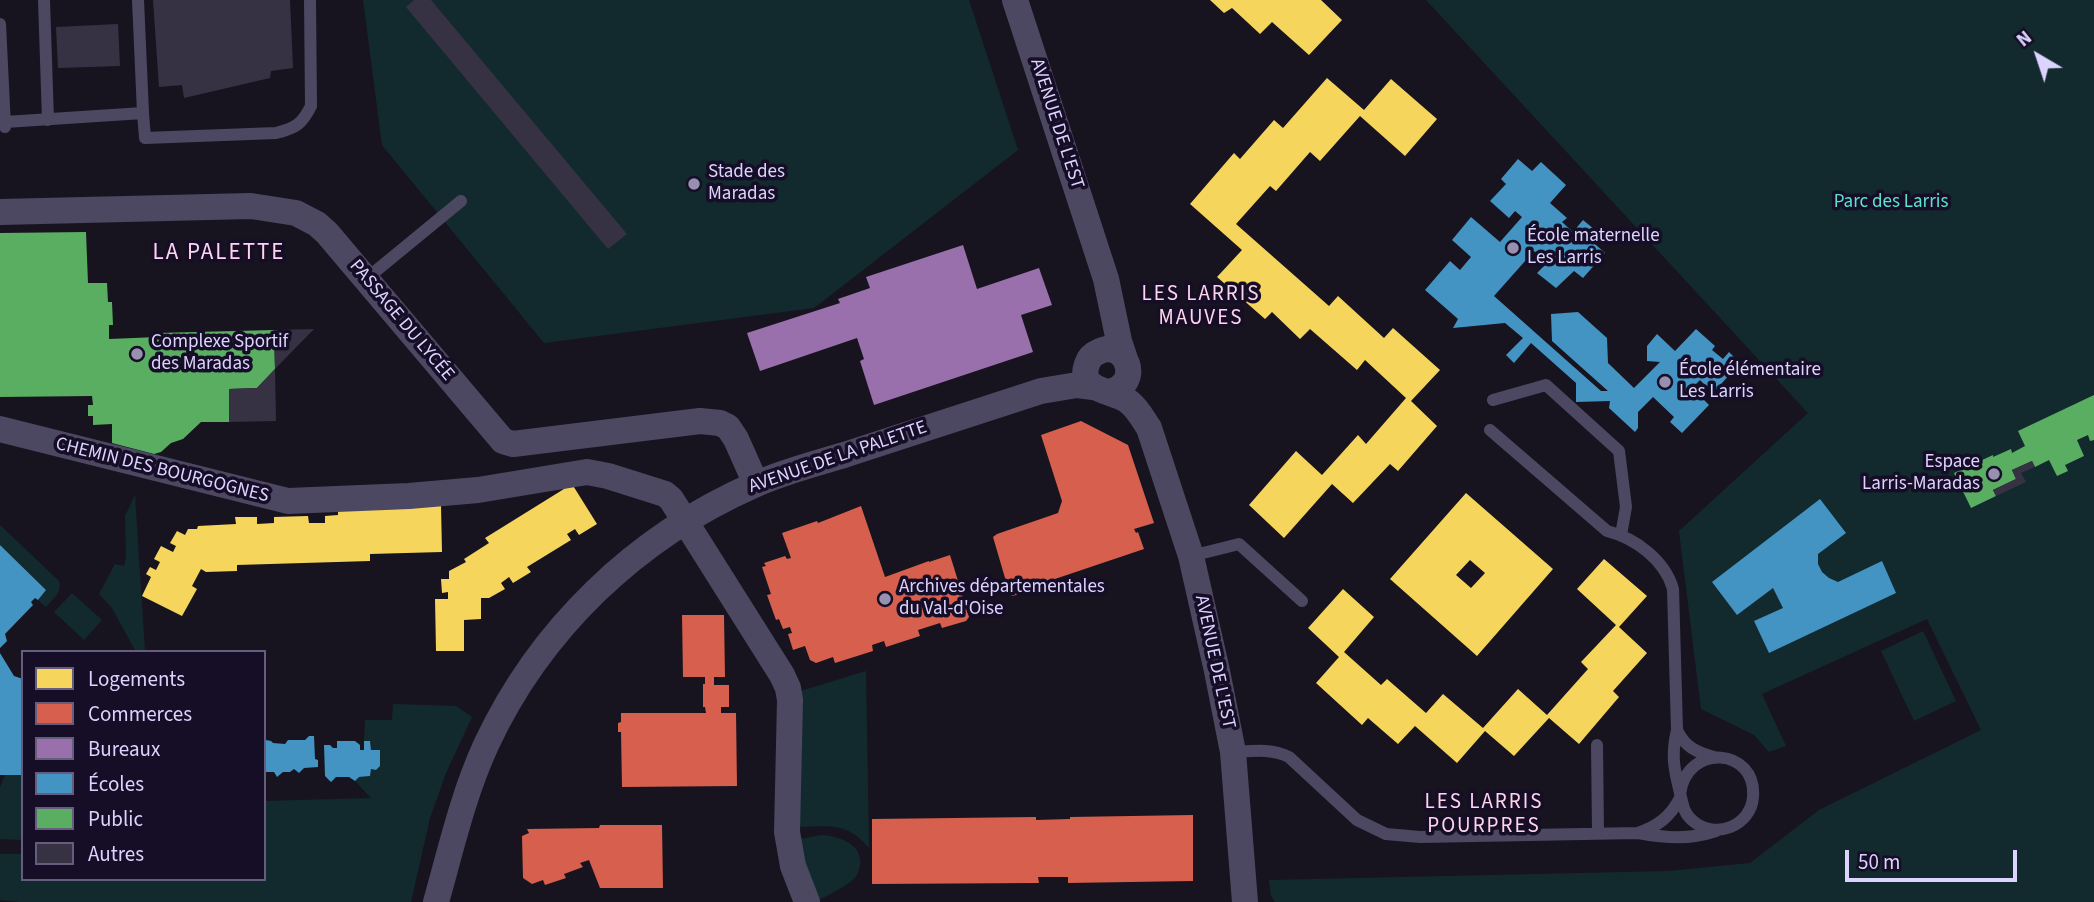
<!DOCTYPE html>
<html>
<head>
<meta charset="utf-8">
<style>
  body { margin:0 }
  #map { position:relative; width:2094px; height:902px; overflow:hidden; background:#171420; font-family:"Source Sans 3",sans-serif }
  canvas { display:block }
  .legend { position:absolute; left:21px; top:650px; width:245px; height:231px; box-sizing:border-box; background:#150e26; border:2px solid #655d7d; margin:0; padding:9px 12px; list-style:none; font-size:21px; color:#ddd3ff }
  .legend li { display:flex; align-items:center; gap:14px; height:35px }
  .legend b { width:35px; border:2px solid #655d7d }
  .north { position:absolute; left:2003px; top:21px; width:70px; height:70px; -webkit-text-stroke:5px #150e26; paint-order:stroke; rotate:321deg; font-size:19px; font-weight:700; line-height:28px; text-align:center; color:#ddd3ff }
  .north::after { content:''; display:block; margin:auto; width:24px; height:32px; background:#ddd3ff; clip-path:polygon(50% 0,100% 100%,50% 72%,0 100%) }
  .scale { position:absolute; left:1845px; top:850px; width:172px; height:32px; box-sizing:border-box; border:4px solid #ddd3ff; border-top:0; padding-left:9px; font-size:21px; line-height:24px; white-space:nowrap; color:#ddd3ff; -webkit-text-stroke:5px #150e26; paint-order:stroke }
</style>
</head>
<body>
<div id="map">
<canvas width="2094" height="902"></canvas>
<ul class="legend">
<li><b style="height:19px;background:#f6d55c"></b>Logements</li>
<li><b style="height:19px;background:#d6604d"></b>Commerces</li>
<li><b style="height:19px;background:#9970ab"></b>Bureaux</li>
<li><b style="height:19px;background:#4393c3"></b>Écoles</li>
<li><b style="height:19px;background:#5aae61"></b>Public</li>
<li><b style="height:19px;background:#363243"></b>Autres</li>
</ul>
<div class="north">N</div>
<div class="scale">50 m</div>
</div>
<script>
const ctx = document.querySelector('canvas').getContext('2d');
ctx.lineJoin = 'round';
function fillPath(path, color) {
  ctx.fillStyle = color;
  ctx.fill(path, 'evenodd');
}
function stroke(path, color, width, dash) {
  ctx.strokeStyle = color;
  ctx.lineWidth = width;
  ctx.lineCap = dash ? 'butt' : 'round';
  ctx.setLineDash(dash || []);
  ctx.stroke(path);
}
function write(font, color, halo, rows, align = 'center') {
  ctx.font = font + ' "Source Sans 3",sans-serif';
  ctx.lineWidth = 7;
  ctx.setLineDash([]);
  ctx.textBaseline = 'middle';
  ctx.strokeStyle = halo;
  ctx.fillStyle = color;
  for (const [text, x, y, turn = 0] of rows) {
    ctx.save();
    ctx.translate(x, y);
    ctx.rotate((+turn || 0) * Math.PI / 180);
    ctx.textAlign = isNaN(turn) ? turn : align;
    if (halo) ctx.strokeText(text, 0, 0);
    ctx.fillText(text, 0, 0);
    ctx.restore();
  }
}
const green = new Path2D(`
  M363,0h606l49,150 -204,158 -270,35 -162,-198z
  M1426,0h668v902h-819l-4,-6 -2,-16 400,-9 81,-8 69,-53 162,-80 -54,-111 -165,75 24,52 -17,6 -15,-17 -53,-26 -22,-178 129,-118z
  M135,495l10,157h-9l-24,-44 -13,-14 16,-30 9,2 2,-9 -1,-41z
  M0,525l59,56c3,12 -5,17 -13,26l-8,-7 8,-10 -46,-45z
  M72,593l30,27 -18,20 -30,-28z
  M1923,631l33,70 -42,20 -33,-70z
  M866,671l3,177c-22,-26 -38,-22 -70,-21l-5,-134z
  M393,704l63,2 16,11 -26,56 -16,45 -19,84h-392l-19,-2v-46h23v25h241v-78l107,-3 -16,-17 4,-4 11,-1 1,-7 5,1 4,-5v-15h-9l-1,-8 -6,-1 1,-21h27z
  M5,775h18v65l-23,-1v-52z
  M821,835c22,1 49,13 36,40 -5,9 -33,23 -42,26l-19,-61z`);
const homes = new Path2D(`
  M1210,0h111l21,20 -33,35 -37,-33 -12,12 -28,-26 -8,5z
  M1327,78l37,32 27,-31 46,40 -32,37 -45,-40 -40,45 -10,-9 -34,39 -6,-5 -34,38 93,82 9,-10 46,42 9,-10 47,42 -29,31 26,25 -39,45 -8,-7 -37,39 -21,-19 -48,54 -35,-33 47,-54 26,24 36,-40 8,9 40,-46 -41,-38 -8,10 -47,-41 -10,10 -28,-27 -7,7 -48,-42 25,-27 -52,-46 44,-51 6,6 34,-39 9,8z
  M572,484l25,40 -18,11 -4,-6 -8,5 4,6 -44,27 4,5 -18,11 -4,-6 -8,6 4,6 -16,9h-8v21l-17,1v31h-28l-1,-52h13v-7l-6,1 -1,-14h8v-8l17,-9 -2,-3 25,-16 -4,-5z
  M1466,493l87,76 -76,87 -87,-77zM1470,560l15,13 -14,15 -15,-13z
  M441,506l1,46 -72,2v7l-133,4v6l-31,1 -5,-3 -9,17 5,3 -15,27 -40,-20 9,-19 -5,-3 4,-7 6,3 4,-8 -6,-3 7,-13 12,6 3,-6 -6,-3 7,-12 8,4 3,-6h9l1,-3 38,-2 -1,-7h22v7l17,-1v-6l34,-1 1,7h16v-7l13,-1v-7z
  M1604,559l43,37 -28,31 28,26 -34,38 6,6 -40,47 -30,-26 -35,38 -29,-25 -28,32 -42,-37 -17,18 -30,-26 -6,7 -46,-42 23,-26 -31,-29 35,-39 31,28 -30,35 37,33 6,-6 39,34 17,-19 40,34 35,-39 29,26 41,-46 -7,-7 35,-37 -39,-36z`);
const shops = new Path2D(`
  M1081,421l47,24 26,78 -20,6 2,4 2,-1 6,17 -98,33 -4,13 -3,-8 -26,9 -3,-1 -17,-58 4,-3 61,-21 4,-12 -21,-66z
  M861,506l24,71 44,-16v1l21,-7 9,29 -5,2 2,5 4,-2 9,28 -3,4 -24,7 -2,-5 -22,7 2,6 -34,11 -2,-6 -12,4 1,6 -38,12 -2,-6 -17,6 -6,-3 -5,-14 -12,4 -5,-16 4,-1 -2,-6 -7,2 -4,-10 -3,1 -9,-25 4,-1 -9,-27 4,-1 -2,-3 21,-7 2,3 4,-1 -9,-25 35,-12 1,2z
  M682,615h42l1,62h-11v8h15v22h-8v6h15l1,73 -115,1 -1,-55h-3v-9l3,-1v-9h85l-1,-6h-2v-23h2v-7h-22z
  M1193,815v66l-125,2v-6h-30l1,6 -167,1v-65l164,-2v3l34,-1v-2z
  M600,825h62l1,63h-63l-11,-28 -9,3 3,4 -19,7 2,4 -21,7 -2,-5 -11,4 -9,-6 -1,-42 7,-3 -2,-4 72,-1z`);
const offices = new Path2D(`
  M963,245l14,44 62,-21 13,37 -31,10 12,37 -159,53 -14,-44 4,-2 -7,-21 -97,33 -13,-38 93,-30 -2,-4 32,-11 -4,-11z`);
const schools = new Path2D(`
  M1518,159l14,12 9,-9 25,23 -16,18 17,15 -5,4 11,10 10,-12 11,9 -8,7 19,17 -22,25 -9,-7 -18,17 -19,-15 11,-11 -14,-11 -40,45 107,95h7l-56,-50 -1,-27 27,-2 29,26 1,25 26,25 26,-26 -13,-1v-15l10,-12 18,17 21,-22 19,17 -3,4 11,9 6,-7 11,11 -27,30 -13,-13 -8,8 17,17 -27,28 -12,-11 4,-5 -21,-20 -15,15v16l-3,4 -26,-24 1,-7 -34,1v-19l-45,-40 -17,20 -8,-8 17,-17 -18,-15 -52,5 5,-9 -33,-29 25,-29 10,9 11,-13 -19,-17 19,-23 29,25 22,-25 -7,-6 -6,7 -19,-17 16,-17 -5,-5z
  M1820,499l26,34 -28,21v10l4,8 7,6 9,4 44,-21 14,32 -127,60 -15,-32 29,-13 -10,-20 -36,27 -25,-33z
  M0,545l46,45 -8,10 -3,-2 -4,4 2,3 -28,29 2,7 -7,7z
  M0,653l14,23 9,3v96h-23z
  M309,736h5l1,23 3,1v7l-14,1 -5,5 -5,-4 -4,3h-7l-6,5 -3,-5h-10v-29l2,-3 5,1 2,2 12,1 3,-4h17z
  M337,741h18l5,4v5h4v-9h6l1,9h9v16l-4,4 -5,-1 -1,7 -11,1 -4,4 -6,-4h-13l-5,5 -6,-6 -1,-31h6l3,3h4z`);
const public = new Path2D(`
  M86,232l2,51h19l1,19h4l1,23h-4v14l49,-2 -1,-4 117,-3 1,39 -18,19 -28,1v33h-28l-18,17 -12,4 -10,9 -7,2 -42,-11v-19l-19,1v-9h-5v-11h5l-1,-9 -92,1v-164z
  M2094,395v45l-4,1 -2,-6 -11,5 7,16 -19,9 3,6 -11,5 -8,-16 -14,7 -3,-6 -20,9 4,9 -23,11 3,6 -25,12 -17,-35 39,-18v2l18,-8 1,4 13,-7 -7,-15z`);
const building = new Path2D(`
  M153,0h137l3,68 -22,3 -1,7 -86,20 -2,-13 -23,2z
  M414,0h17l196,234 -19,15 -202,-242z
  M118,24l2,42 -62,2 -2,-41z
  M314,329l-39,40 -1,-39z
  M275,369l1,52 -47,1v-33l28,-1z
  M2032,461l3,6 -14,6 5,9 -30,14 -3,-6 23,-11 -4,-9z`);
const lane = new Path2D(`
  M44,0l4,120
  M0,24l5,103
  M143,113l2,25 131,-5c20,-5 26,-9 35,-27l-1,-106
  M5,122l138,-9 -5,-113
  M366,279l95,-78
  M1493,400l53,-15 73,66 7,56 -5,28
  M1490,430l117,101c28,7 58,29 66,58l4,141c-6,25 -3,39 3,63 3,11 3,20 13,28 22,19 58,5 60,-24 4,-49 -66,-55 -73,-3
  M1191,556l48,-12 63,57
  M1677,730c8,17 19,22 37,27
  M1597,745l1,88
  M1233,752c19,-1 39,-4 56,5l68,63 29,14 34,3 218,-4c20,-7 32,-16 42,-35
  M1638,833c28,5 51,7 78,-2`);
const street = new Path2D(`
  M1015,0l91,279 13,62 6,18
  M0,212l251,-6 45,7 21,11 10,9 176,208 10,3 187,-23 20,2 8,4 8,12 20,45
  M1108,392c37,-7 17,-55 -10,-40 -5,2 -9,6 -11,12 -10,28 28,26 42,38 9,7 14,17 20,26l42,128 26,115 16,81 12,150
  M0,429l288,72 121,-5 69,-6 109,-18 21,4 57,18 6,5 14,22 97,154 6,13 2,12 -3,132 6,34 14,36
  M436,902c15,-53 27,-107 50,-157 54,-116 150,-208 268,-260 28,-13 60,-21 90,-30 66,-22 132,-43 197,-64l36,-6 16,2`);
const markers = [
  [694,184,7,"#9890b1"],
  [1513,248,7,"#9890b1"],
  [137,354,7,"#9890b1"],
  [1665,382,7,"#9890b1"],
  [1994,474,7,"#9890b1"],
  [885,599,7,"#9890b1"]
];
const streetNames = [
  ["AVENUE DE L'EST",1056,124,72],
  ["PASSAGE DU LYCÉE",401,321,50],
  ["AVENUE DE LA PALETTE",838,458,-19],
  ["CHEMIN DES BOURGOGNES",162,471,14],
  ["AVENUE DE L'EST",1214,662,78]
];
const poiNames = [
  ["Stade des",708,173],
  ["Maradas",708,195],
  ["École maternelle",1527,237],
  ["Les Larris",1527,259],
  ["Complexe Sportif",151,343],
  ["des Maradas",151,365],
  ["École élémentaire",1679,371],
  ["Les Larris",1679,393],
  ["Espace",1980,463,"right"],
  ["Larris-Maradas",1980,485,"right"],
  ["Archives départementales",899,588],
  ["du Val-d'Oise",899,610]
];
const parkNames = [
  ["Parc des Larris",1891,203]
];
const neighbourhoodNames = [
  ["LES LARRIS",1201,295],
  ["MAUVES",1201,319],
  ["LES LARRIS",1484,803],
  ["POURPRES",1484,827]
];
const quarterNames = [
  ["LA PALETTE",219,254]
];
fillPath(green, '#122a2e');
fillPath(homes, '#f6d55c');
fillPath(shops, '#d6604d');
fillPath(offices, '#9970ab');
fillPath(schools, '#4393c3');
fillPath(public, '#5aae61');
fillPath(building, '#363243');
stroke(lane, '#4c4861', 12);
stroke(street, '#4c4861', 26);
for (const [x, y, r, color] of markers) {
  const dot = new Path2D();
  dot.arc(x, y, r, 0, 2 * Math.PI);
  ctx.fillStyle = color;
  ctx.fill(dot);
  stroke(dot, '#150e26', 2.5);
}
write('19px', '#ddd3ff', '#150e26', streetNames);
write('19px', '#ddd3ff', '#150e26', poiNames, 'left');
write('19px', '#5be3cf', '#150e26', parkNames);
ctx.letterSpacing = '2px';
write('21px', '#ffd5ec', '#150e26', neighbourhoodNames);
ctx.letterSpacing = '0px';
ctx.letterSpacing = '2px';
write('23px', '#ffd5ec', '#150e26', quarterNames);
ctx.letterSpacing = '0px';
</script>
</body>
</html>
